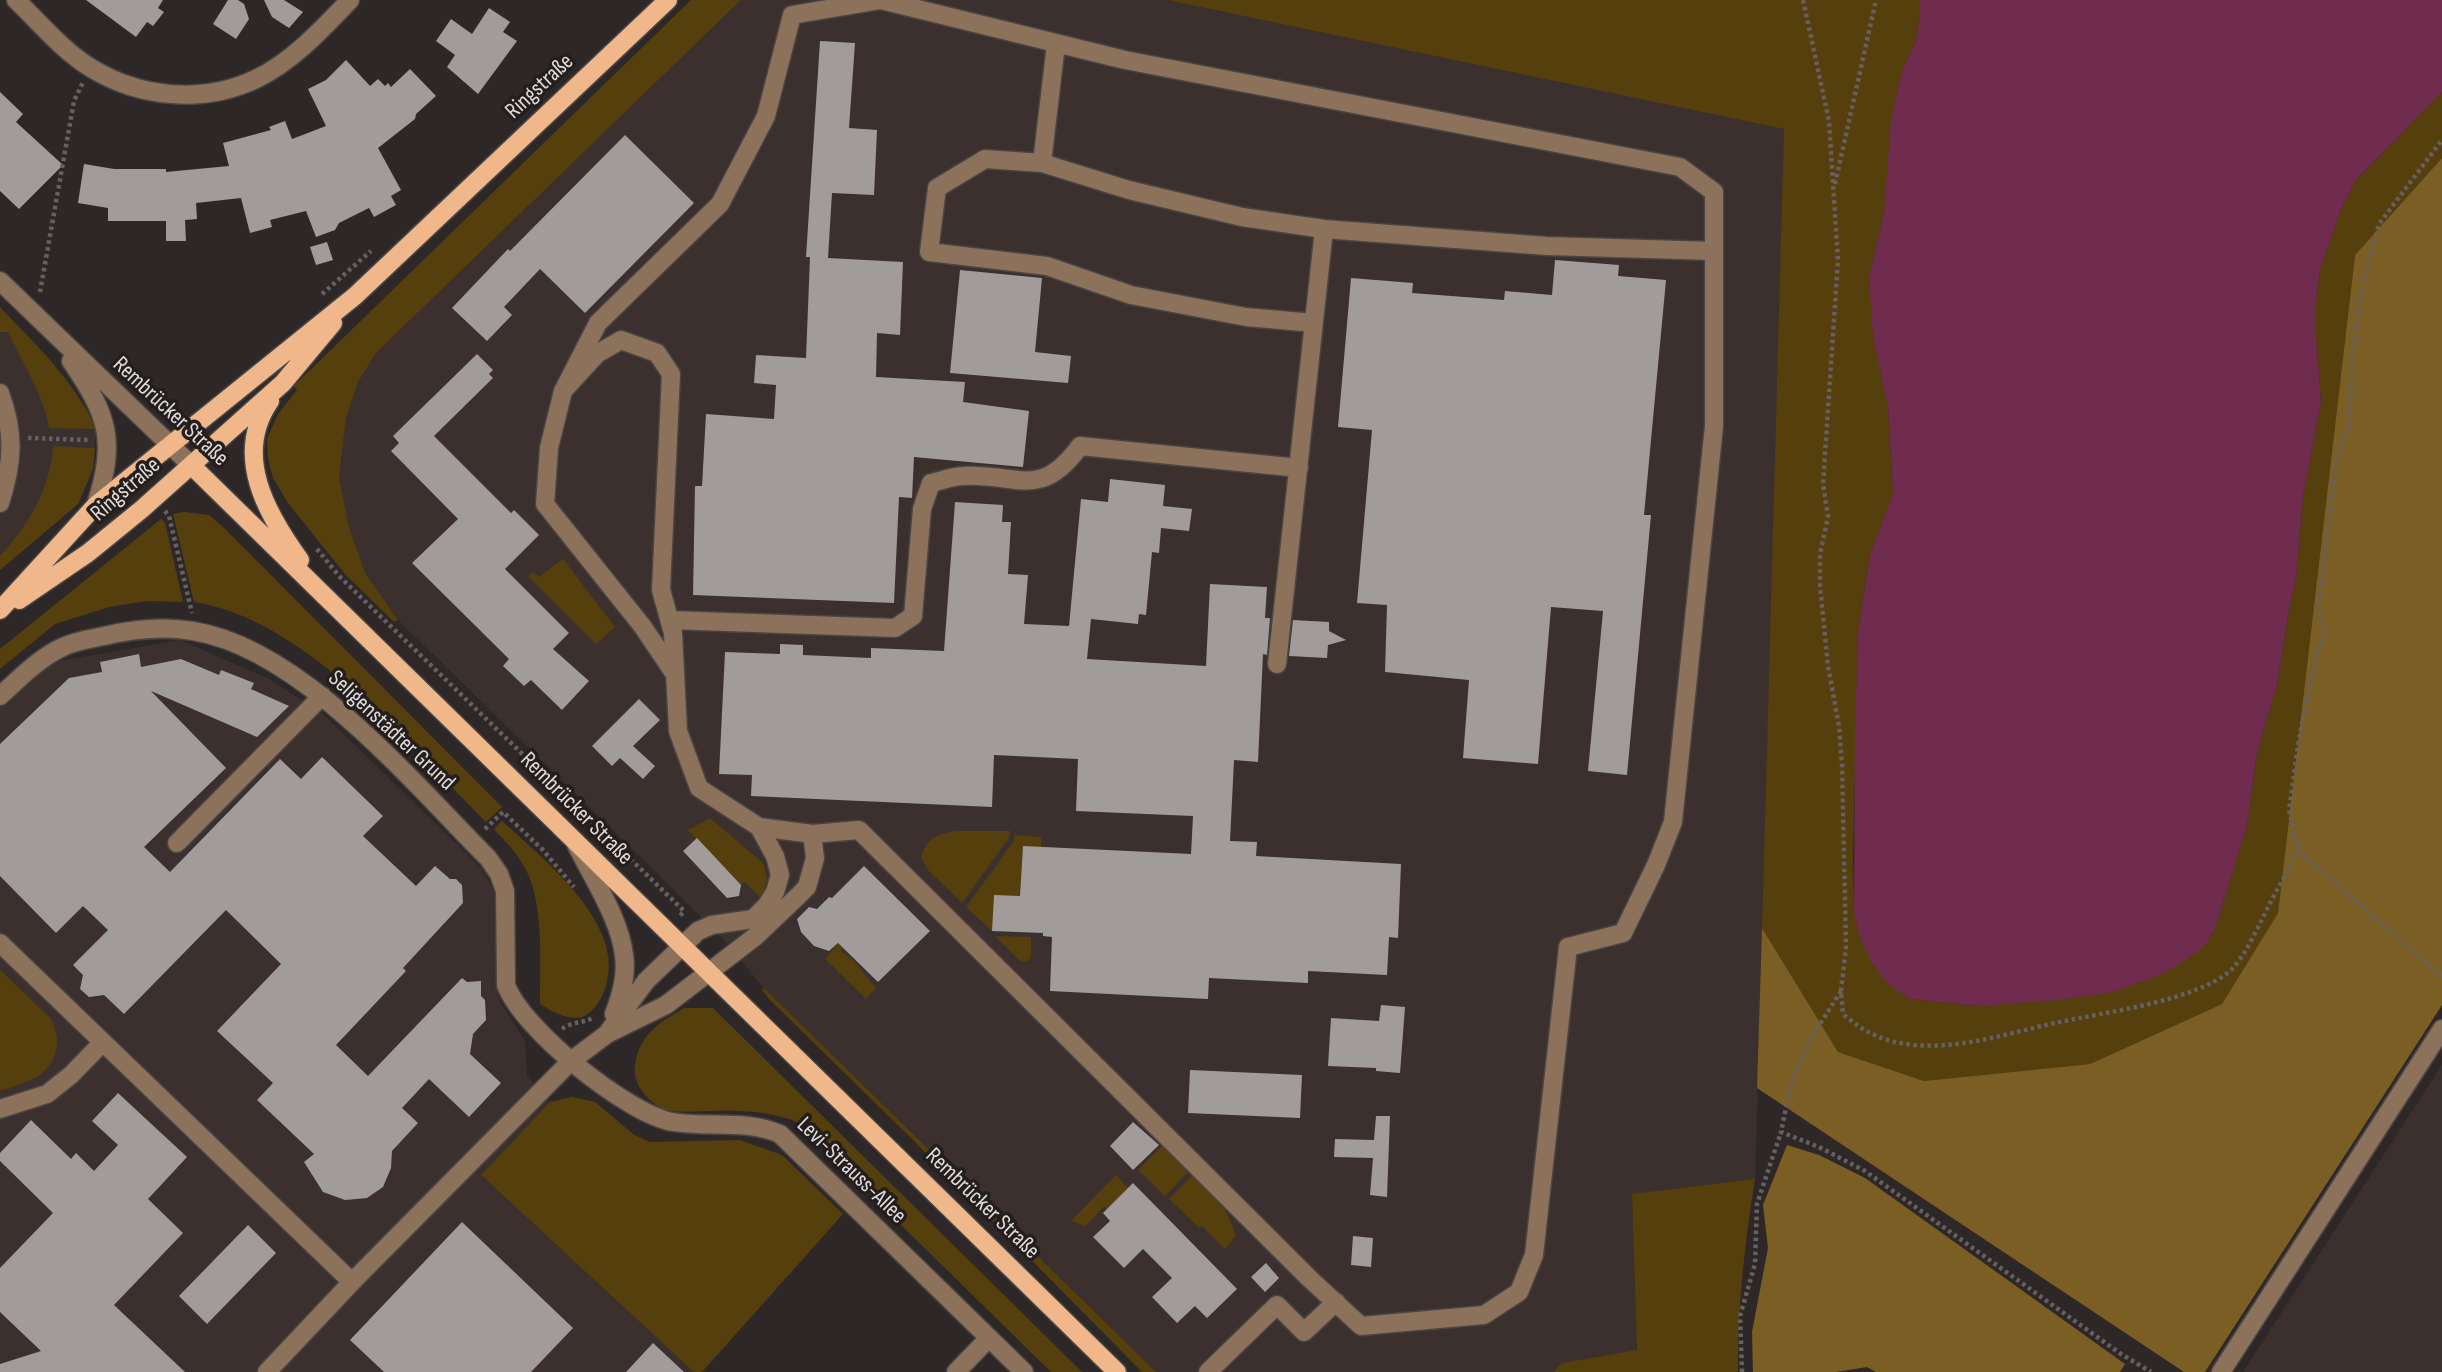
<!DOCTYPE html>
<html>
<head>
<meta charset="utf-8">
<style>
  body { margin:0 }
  canvas { display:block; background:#2d2827 }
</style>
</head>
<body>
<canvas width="2442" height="1372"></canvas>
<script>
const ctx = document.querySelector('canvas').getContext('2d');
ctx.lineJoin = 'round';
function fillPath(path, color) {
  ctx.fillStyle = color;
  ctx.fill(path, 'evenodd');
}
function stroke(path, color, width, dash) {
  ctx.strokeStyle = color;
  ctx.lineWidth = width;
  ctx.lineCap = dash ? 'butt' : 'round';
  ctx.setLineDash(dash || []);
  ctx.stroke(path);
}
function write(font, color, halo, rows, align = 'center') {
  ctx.font = font + ' "Sofia Sans Condensed",sans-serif';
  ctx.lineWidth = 7;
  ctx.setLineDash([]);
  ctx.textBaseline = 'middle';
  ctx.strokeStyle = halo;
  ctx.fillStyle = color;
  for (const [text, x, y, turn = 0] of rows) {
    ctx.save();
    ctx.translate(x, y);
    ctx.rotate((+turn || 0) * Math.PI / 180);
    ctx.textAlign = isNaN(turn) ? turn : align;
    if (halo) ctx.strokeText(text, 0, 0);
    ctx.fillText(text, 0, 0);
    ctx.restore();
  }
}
const built = new Path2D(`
  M741,0h426l618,129 -30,1050 -123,16 5,156 -75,12 -9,9h-397l-392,-384 -38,-46 -58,-58 -270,-264 -33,-47 -16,-46 -10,-50 7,-59 12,-36 18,-29z
  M0,307l51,54 36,49 9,19 -3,40 -15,35 -78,66z
  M180,640l89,39 54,35 158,154 14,25 1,90 4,19 25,39 2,35 23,26 -69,73 213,197h-694v-669l48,-40z
  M2442,1065v307h-199z`);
const green = new Path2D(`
  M691,0h50l-365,353 -18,29 -12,36 -7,59 10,50 16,46 33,47 -4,2 -49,-48 -57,-71 -15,-25 -5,-20 -1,-19 11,-25 19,-24 -3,-4 7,-7z
  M1167,0h753v17l-5,27 -13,27 -18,142 -15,63 5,60 14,71 5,87 -23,61 -12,76 -5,227 1,55 56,86 71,7 234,-77 32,-103 10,-74 20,-67 12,-76 7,-30 7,-82 18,-96 -5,-62v-40l4,-29 21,-60 14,-29 87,-89v66l-87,97 -77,658 -56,91 -132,60 -166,17 -86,-29 -76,-124 22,-799z
  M0,307c35,37 75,74 96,122l-47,-1c-6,-35 -26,-64 -41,-96h-8z
  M53,446l42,2 -2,21 -15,35 -78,66v-14c29,-32 50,-66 53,-110z
  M184,512l25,3 16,14 277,278 -16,15c-75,-76 -183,-204 -292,-220l-21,-88z
  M161,519l4,4 18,79 -36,-1 -38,6 -54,17 -55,45v-20z
  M563,559l52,68 -19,17 -68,-68 5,-4 6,5z
  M710,818l53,45 4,15 -5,21 -18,-17 -3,3 -53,-55z
  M502,821c41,38 124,102 104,165 -4,11 -8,20 -17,27 -13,12 -37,-1 -49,-9 0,-40 5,-107 -18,-141 -7,-12 -19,-24 -28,-34z
  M954,831h56l-1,7 -47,65 -34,-33 -7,-12c6,-20 14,-23 33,-27z
  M1014,835l27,2v11l-18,-1 -3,49 -28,35 -26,-24 48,-66z
  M995,936l36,1v21l-5,4 -6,-1z
  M838,943l4,5 -1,3 12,9 23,28 -10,11 -41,-40z
  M0,970l51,49c5,10 8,21 5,32 -8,28 -31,31 -56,40z
  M764,988l392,384h-14l-230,-233 -143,-140 -7,-9z
  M685,1008h28l369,364h-31l-256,-251c-28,-10 -56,-11 -85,-10 -14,0 -30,2 -43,-1 -17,-5 -35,-26 -32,-44 4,-31 24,-44 50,-58z
  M572,1097l23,5 38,32 17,8 90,-2 42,15 61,59 -141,158h-8l-213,-197 69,-73z
  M1165,1143l27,25 -27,28 -27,-26z
  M1196,1172c22,24 29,33 40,64l-11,13 -23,-23 -3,2 -30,-29z
  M1116,1175l12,13 -21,21 -3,-3 -18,20 -15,-5z
  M1755,1179c-10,64 -18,128 -17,193h-185l9,-9 75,-13 -5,-156z`);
const forest = new Path2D(`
  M2442,158v847l-237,367h-21l-427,-284 5,-160 76,124 86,29 166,-17 132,-60 56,-91 77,-658z
  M1787,1145l32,10 46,23 260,186 -5,8h-244l-9,-5 -31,5h-83l-1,-40 16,-84 -5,-43z`);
const water = new Path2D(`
  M1920,0h522v92l-87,89 -14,29 -21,60 -4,29v40l5,62 -18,96 -7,82 -7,30 -12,76 -20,67 -10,74 -32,103 -13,20 -37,24 -51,19 -57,8 -76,6 -71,-7 -22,-15 -15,-20 -12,-24 -7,-27 1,-183 3,-99 12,-76 23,-61 -5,-87 -15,-71 -4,-60 15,-63 7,-92 11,-50 13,-27 5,-27z`);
const building = new Path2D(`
  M86,0h77l-5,8 6,4 -11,14 -6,-4 -11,15z
  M228,0h10l6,4 5,15 -13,20 -23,-15z
  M264,0h20l19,12 -14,16 -17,-11z
  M489,8l21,14 -7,10 14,9 -39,53 -31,-27 8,-12 -19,-14 15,-22 21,15z
  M820,41l35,2 -6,85 28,2 -3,65 -42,-2 -4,65 75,4 -3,73 -23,-2 -1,44 89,5 -2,20 66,9 -6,56 -109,-10 -2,41 -13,-1 -5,106 -201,-8 2,-109h7l4,-72 68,5 2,-34 -22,-2 2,-28 50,3 4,-101h-4z
  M346,60l24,26 8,-7 7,7 3,-3 3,4 19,-18 26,27 -20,18 -1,5 -37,29 23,42 -10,6 5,9 -22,12 -5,-9 -30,15 -4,7 -19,7 -10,-26 -36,9 2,7 -22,6 -9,-35 -45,5 1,16 -12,1 1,21h-20v-20h-58v-13l-30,-5 6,-39 30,5h52v3l63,-6 -6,-23 48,-13 -2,-3 16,-6 7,18 34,-13 -18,-37 18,-9z
  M0,92l23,22 -7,8 47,43 -44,44 -19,-18z
  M625,135l69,68 -109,110 -45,-44 -36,38 8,8 -25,26 -35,-33 56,-59 2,2z
  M327,242l6,18 -17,5 -6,-18z
  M1555,260l64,5 -1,11 48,4 -22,235h7l-24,260 -39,-4 15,-160 -52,-4 -13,157 -75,-6 6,-78 -84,-8 2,-67 -30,-2 15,-173 -34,-3 13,-149 62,5 -1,10 92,7 1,-9 47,4z
  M960,270l82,8 -7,74 36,4 -3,27 -118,-10z
  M477,354l16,16 -4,4 4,4 -59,58 77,77 3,-3 25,25 -34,34 64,64 -16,16 36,32 -27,29 -31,-30 -7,6 -21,-20 6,-7 -97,-96 46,-44 -67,-68 8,-8 -6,-7z
  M1110,479l55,6 -2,21 29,3 -3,22 -28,-3 -2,25 -7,-1 -6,63 -7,-1 -1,10 -47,-5 -4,40 119,7 4,-82 57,3 -2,31h5l-3,37 -4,-1 -5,108 -24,-2 -4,81 27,1 -1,14 145,8 -3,74 -9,-1 -2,38 -79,-4v12l-99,-5 -1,21 -158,-8 2,-54 -9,-1v-3l-51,-2 2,-36 26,1 3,-50 168,8 2,-38 -117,-5 2,-52 -84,-4 -2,52 -241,-11 1,-21 -33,-1 6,-122 55,2v-10l23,1v10l68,3v-10l73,3 11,-149 48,3 -1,17h9l-3,52 20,1 -4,49 45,2 12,-127 27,3z
  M1293,620l36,2v9l17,9 -18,5 -1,13 -38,-2z
  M139,654l2,13 40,-8 38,16 2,-5 33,13 -3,6 38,17 -32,31 -106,-46 75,77 -82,79 26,25 110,-113 21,20 21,-22 61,59 -20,20 53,50 19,-20 15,13h6l6,6 1,18 -60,65 3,3 -70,74 32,31 94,-98 5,4 14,-1v15l4,4 1,20 -13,14 -3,20 31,29 -32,34 -40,-38 -27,29 16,15 -26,28 -1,17 -8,19 -16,11 -22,2 -22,-8 -19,-30 10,-8 -57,-54 16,-17 -56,-52 64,-67 -55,-54 -102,104 -20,-19 -15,2 -9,-8 3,-14 -10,-10 35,-35 -25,-24 -27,27 -56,-57v-132l69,-66 33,-6 -2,-10z
  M639,699l21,21 -27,26 22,20 -12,13 -23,-21 -8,8 -20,-20z
  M697,838l44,47 -2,11 -12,2 -44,-47z
  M864,866l66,65 -52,51 -40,-39 -9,8 -15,-5 -13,-14 -4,-13 12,-12 8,2 12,-12 3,1z
  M1381,1005l24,2 -5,66 -24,-2v-3l-48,-2 3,-48 48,3z
  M1190,1070l112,5 -2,43 -112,-5z
  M118,1093l69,64 -39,42 35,34 -69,72 71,67h-185v-8l41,-13 -41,-39v-44l53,-55 -53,-52v-8l31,-33 40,39 5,-6 18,18 24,-26 -26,-24z
  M1376,1116h14l-3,81 -17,-2 3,-37 -39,-1 1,-18 39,1z
  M1133,1122l26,23 -26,25 -23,-24z
  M1133,1183l104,106 -30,29 -12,-12 -18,17 -25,-26 20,-19 -29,-29 -19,19 -31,-31 17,-16 -7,-8z
  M462,1222l111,106 -42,44h-147l-34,-32z
  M248,1225l28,28 -69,71 -28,-28z
  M1353,1236l20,2 -2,29 -20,-2z
  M1266,1263l13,15 -14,14 -14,-15z
  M653,1343l31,29h-58z`);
const path = new Path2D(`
  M1803,0l26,121 9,139 -15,224 5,33 -8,37v32l8,80 11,60 3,39 4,182 -5,44 2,23c22,19 41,28 71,31 51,4 97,-13 146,-23 46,-10 136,-21 171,-52 15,-15 30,-49 40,-69 9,-17 19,-33 27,-51l-9,-40 10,-72 16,-76 9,-30 -5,-24 17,-146 13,-35 3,-66 10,-75 17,-62 63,-84
  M1835,184l41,-184
  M40,292l34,-191 9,-19
  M322,294l49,-43
  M28,438l61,2
  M165,511l4,5 23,97
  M317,549l22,27 345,335 -5,6
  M485,829l18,-17 40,38 31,37
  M2298,850l144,127
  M1841,991l-31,49 -19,44 -10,48 38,15 46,24 256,183 30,18
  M562,1029c13,-9 22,-5 30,-11
  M1742,1372l-2,-56 15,-52 2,-60 24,-72`);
const minor = new Path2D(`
  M16,0c24,23 47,51 75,68 49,30 112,36 165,11 36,-17 66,-50 94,-79
  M1042,163l14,-119
  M0,281l191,184
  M1314,323l-68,-6 -115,-22 -84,-29 -118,-14 8,-64 48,-29 57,4 87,27 113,27 82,12
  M71,361c38,56 45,79 25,144
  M0,393c15,41 13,69 0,110
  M670,620l225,8 18,-12 9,-107 9,-26c10,-2 22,-7 32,-7 55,-3 77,25 117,-30l219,22
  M1277,664l47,-435 223,17 167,5
  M674,673l-31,-46 -98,-123 4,-56 14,-57 34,-37 24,-14 36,13 14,21 -10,216 12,43 5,98 21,57 60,39 53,7
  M0,696c19,-17 40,-39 63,-49 12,-6 27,-8 41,-11 30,-7 59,-10 89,-5 108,17 220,152 295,227l11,16 6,17 1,94c16,44 121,129 167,137 35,6 73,-3 107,12l244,238
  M177,843l145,-147
  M576,844c16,33 44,75 48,111 3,21 -3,40 -10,59
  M0,943l352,339
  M609,1031l37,-50 52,-50 14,-6 41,-6 14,-14 8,-13 5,-17 -5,-19 -16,-29
  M0,1109l47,-15 24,-19 32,-33
  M267,1372l85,-90 219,-221 36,-27 59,-29 90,-69 40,-38 11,-11 8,-29 -3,-24 47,-4 451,449 51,47 123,-11 35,-23 15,-37 34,-308 55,-14 33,-68 17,-43 41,-396v-234l-34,-25 -555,-107 -244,-60 -89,15 -26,101 -46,88 -122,119 -35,68
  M956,1372l33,-34
  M1208,1372l69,-67 27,27 32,-30
  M2221,1372l221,-343`);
const major = new Path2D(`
  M270,401c-37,54 -4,112 30,159
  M191,465l926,907
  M19,600l69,-47 54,-44 141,-126 50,-60
  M0,610l96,-105 259,-209 313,-296`);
const streetNames = [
  ["Ringstraße",540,87,-43],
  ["Rembrücker Straße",170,412,43],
  ["Ringstraße",126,490,-41],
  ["Seligenstädter Grund",391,731,43],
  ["Rembrücker Straße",576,809,45],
  ["Levi-Strauss-Allee",851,1171,44],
  ["Rembrücker Straße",982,1204,44]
];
fillPath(built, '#3b302d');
fillPath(green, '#553f0d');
fillPath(forest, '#7a5e24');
fillPath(water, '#702c4f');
fillPath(building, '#a29b9b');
stroke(minor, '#494544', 21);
stroke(major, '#494544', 21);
stroke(path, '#666160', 4.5, [3.5, 3.5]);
stroke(minor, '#8c715b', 18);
stroke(major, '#f0b88a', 18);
write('23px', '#dfdcdb', '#241f1d', streetNames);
</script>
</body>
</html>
